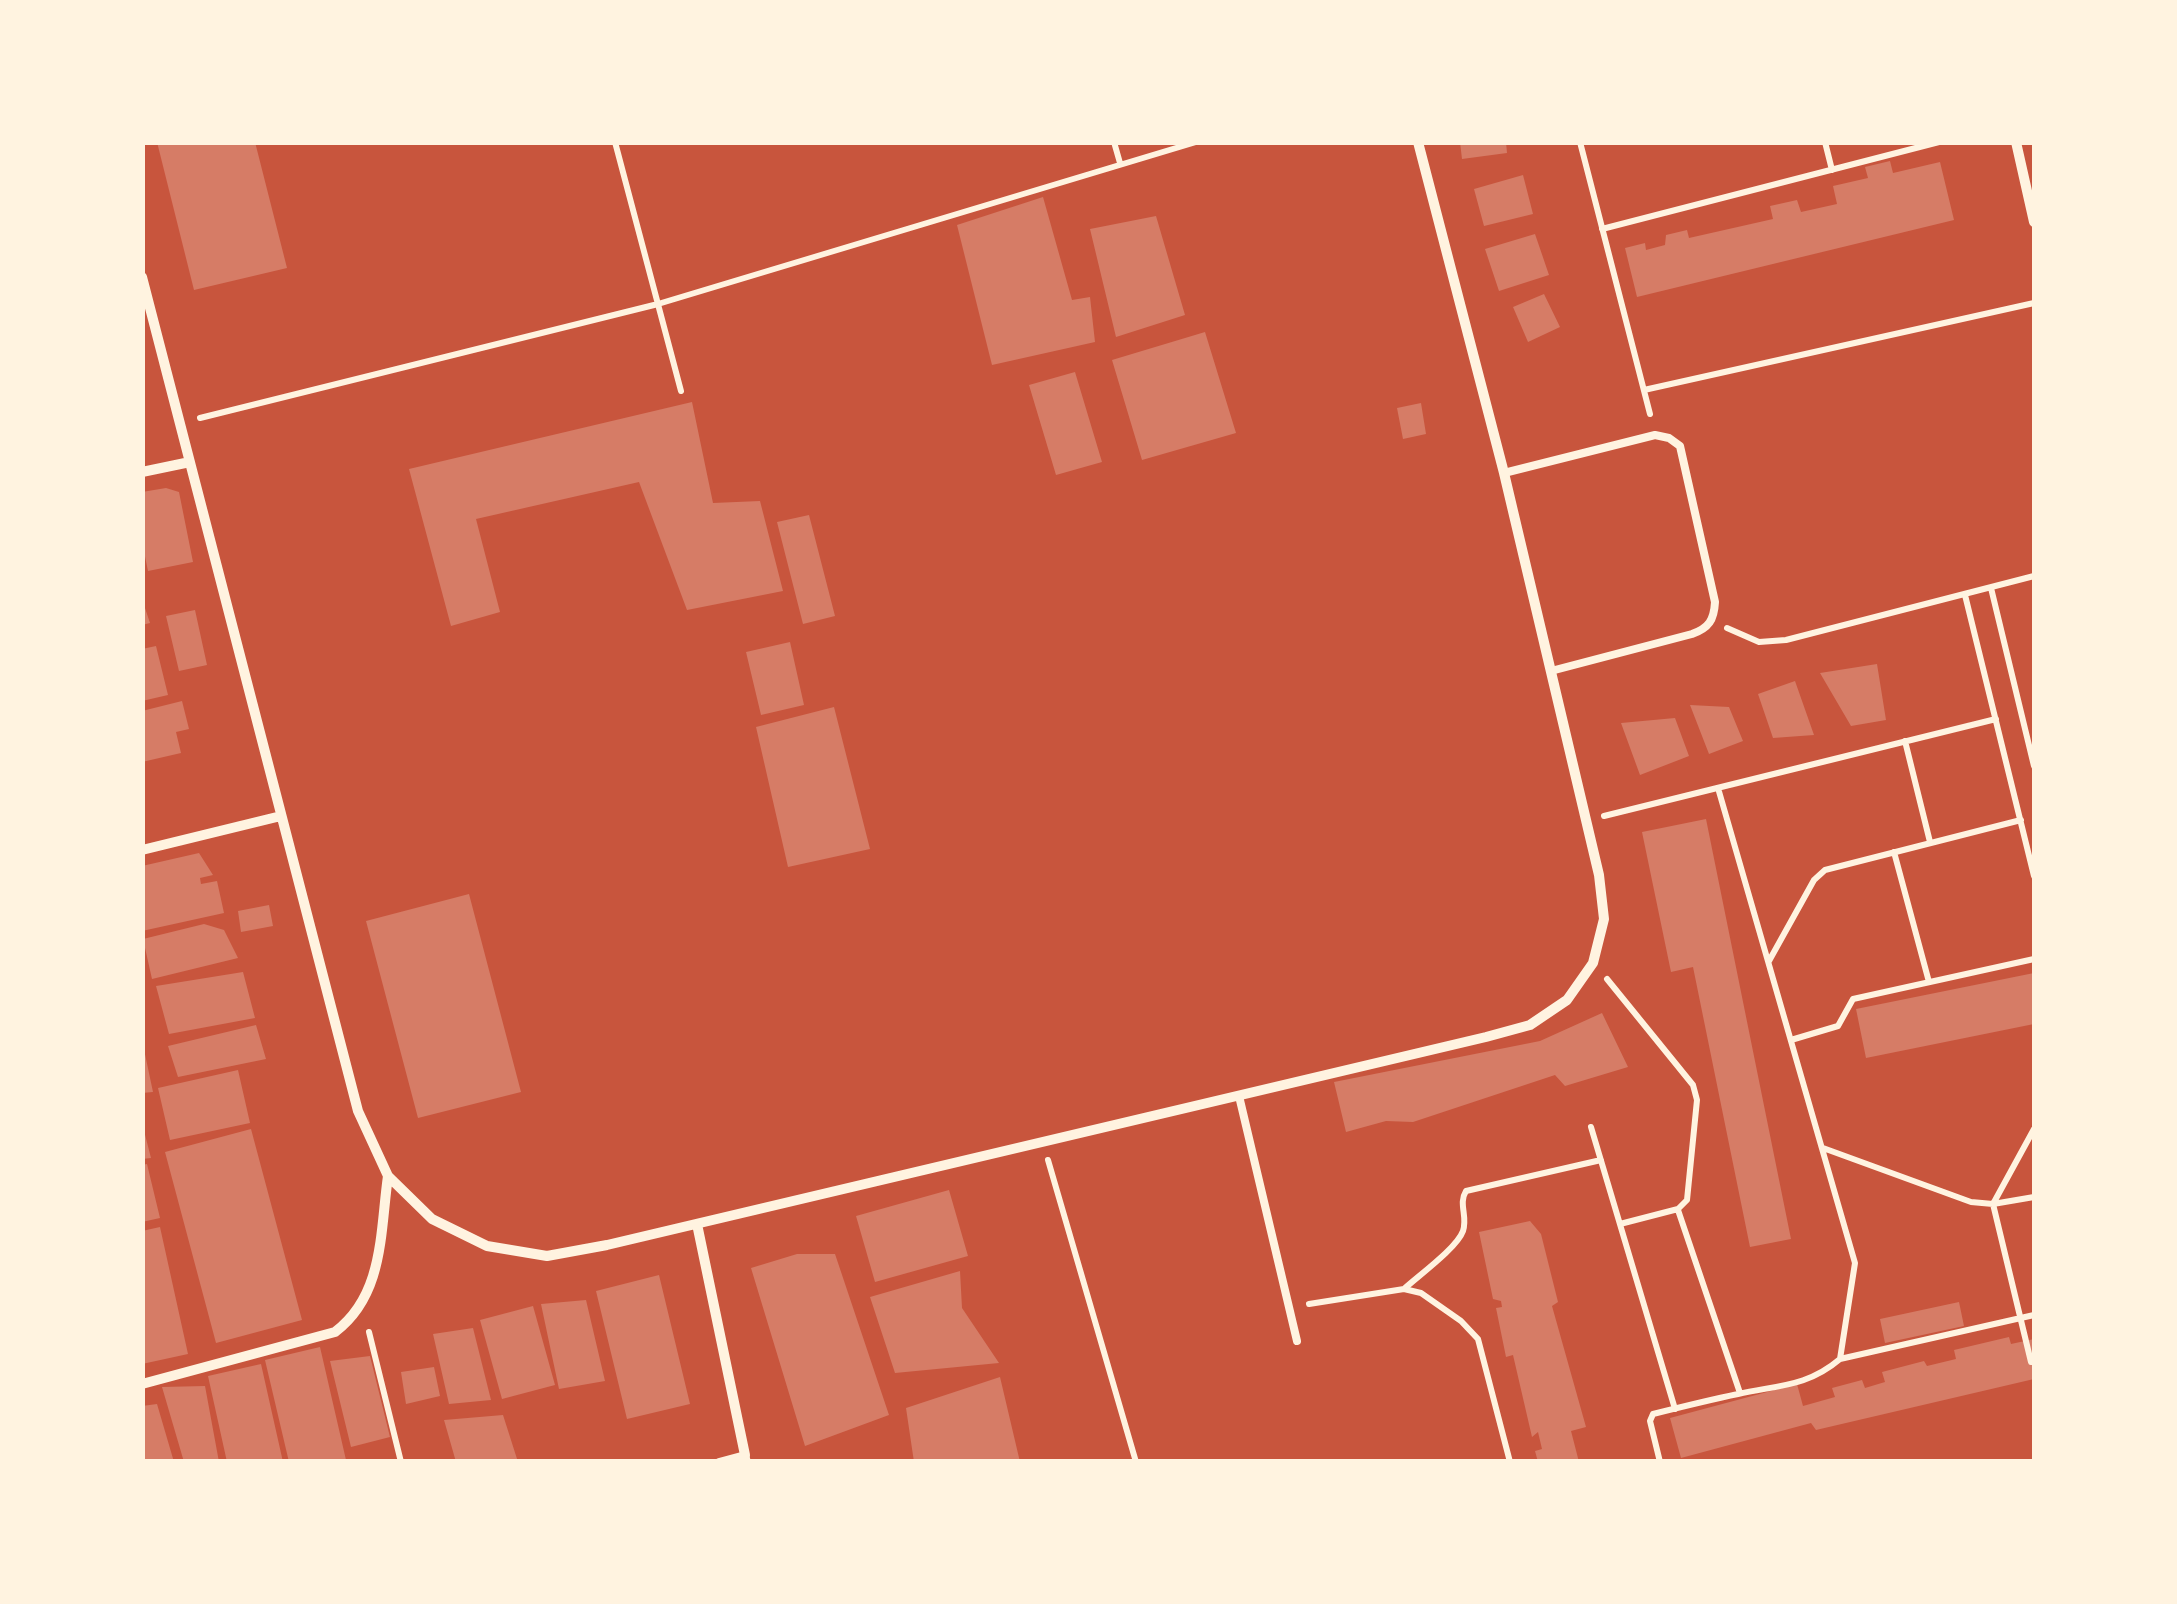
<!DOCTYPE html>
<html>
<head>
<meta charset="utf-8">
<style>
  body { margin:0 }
  #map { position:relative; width:2177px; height:1604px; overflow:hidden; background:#c8553d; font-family:"DM Sans",sans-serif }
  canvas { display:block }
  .frame { position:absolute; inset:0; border:145px solid #fff3e0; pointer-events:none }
</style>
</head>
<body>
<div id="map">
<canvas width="2177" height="1604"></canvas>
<div class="frame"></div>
</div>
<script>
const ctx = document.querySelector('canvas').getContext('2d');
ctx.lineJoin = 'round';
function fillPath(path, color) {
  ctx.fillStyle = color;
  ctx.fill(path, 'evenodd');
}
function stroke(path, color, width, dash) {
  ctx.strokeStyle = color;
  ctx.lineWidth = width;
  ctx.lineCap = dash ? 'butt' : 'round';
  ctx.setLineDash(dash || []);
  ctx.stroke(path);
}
const building = new Path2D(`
  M157,142h98l32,126 -93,22z
  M1460,142h46l1,11 -45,6z
  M1890,161l3,12 47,-11 14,58 -317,77 -12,-49 20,-5 1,7 19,-5 1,-10 21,-5 2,8 84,-19 -3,-13 27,-6 4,12 36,-8 -4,-18 35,-8 -3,-11z
  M1523,175l10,39 -49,12 -10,-37z
  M1043,197l29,103 18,-3 5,45 -103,23 -35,-140z
  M1156,216l29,99 -69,22 -26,-108z
  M1535,234l14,41 -50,16 -14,-42z
  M1544,294l16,33 -32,15 -15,-35z
  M1205,332l31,101 -94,27 -30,-100z
  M1075,372l27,90 -46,13 -27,-90z
  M692,402l21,101 47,-2 23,90 -96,19 -48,-128 -163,37 24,93 -49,14 -42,-157z
  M1421,403l5,31 -23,5 -6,-31z
  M166,488l13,4 14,70 -45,9 -6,-29v-50z
  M809,515l26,101 -32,8 -26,-102z
  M142,599l8,24 -8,2z
  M195,610l12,55 -28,6 -13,-55z
  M790,642l14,63 -43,10 -15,-63z
  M156,646l12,49 -26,6v-52z
  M1877,664l9,56 -35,6 -31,-53z
  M1795,681l19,54 -41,3 -15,-44z
  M182,701l7,28 -13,3 5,21 -39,9v-51z
  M1690,705l39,2 14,34 -34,13z
  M834,707l36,142 -82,18 -32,-140z
  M1675,718l14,38 -49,19 -19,-52z
  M1706,819l85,420 -41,8 -57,-280 -22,5 -29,-140z
  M199,853l14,22 -13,3 1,6 16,-3 7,32 -82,18v-65z
  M469,894l52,198 -103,26 -52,-197z
  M269,905l4,21 -32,6 -3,-21z
  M204,924l20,6 14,28 -86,21 -9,-40z
  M243,972l12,46 -86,16 -13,-48z
  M2034,973v51l-168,34 -10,-49z
  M1602,1013l26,54 -63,19 -10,-11 -142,47 -27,-1 -40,11 -12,-50 206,-41z
  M256,1025l10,34 -88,18 -10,-31z
  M142,1040l11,52 -11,1z
  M238,1070l12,53 -80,17 -12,-52z
  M142,1123l9,35 -9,1z
  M251,1129l51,191 -86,23 -51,-191z
  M147,1164l13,54 -18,4v-57z
  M949,1190l19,66 -93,26 -19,-66z
  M1530,1221l11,13 17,68 -6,4 34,121 -15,4 8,31h-41l-3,-11 7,-2 -4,-17 -6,5 -19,-82 -7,2 -10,-49 6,-1 -1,-6 -8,-2 -14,-67z
  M160,1227l28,127 -46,10v-133z
  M797,1254h38l54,161 -84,31 -54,-178z
  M960,1271l2,37 37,55 -104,10 -25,-76z
  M659,1275l31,129 -63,15 -31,-128z
  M586,1300l19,81 -46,8 -18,-85z
  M1959,1302l5,24 -79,17 -5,-24z
  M533,1306l22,79 -53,14 -22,-79z
  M473,1328l18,72 -42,4 -16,-70z
  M2009,1337l2,7 23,-5v40l-218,51 -5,-7 -130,35 -11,-40 127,-34 6,22 32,-9 -3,-9 30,-8 3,8 20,-6 -3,-10 42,-11 3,5 29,-7 -2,-9z
  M320,1347l26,113 -57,2 -24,-102z
  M370,1356l20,81 -39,10 -21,-86z
  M261,1364l22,98h-56l-19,-86z
  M434,1367l6,29 -34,8 -5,-32z
  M1000,1377l20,85h-106l-8,-54z
  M205,1386l14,76h-35l-22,-75z
  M157,1404l17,58h-32v-56z
  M503,1415l15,47h-62l-12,-42z`);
const path = new Path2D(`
  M615,142l66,249
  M1114,142l6,21
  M1580,142l70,272
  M1825,142l7,28
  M1602,229l337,-87
  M1644,390l390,-87
  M200,418l458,-114 538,-162
  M1991,588l43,178
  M1965,595l69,281
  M1727,628l32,14 27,-2 248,-64
  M1905,741l25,101
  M1718,788l137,475 -15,96
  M1604,816l392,-97
  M1894,852l35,130
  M1769,961l45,-81 11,-10 196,-50
  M1607,979l86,106 4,15 -10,100 -9,9 -58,15
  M1791,1040l47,-14 15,-27 181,-40
  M1591,1127l84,282
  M1823,1148l148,54 22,2 41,-7
  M1048,1160l88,302
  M1678,1210l62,183
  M1404,1289c14,-13 53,-41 59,-58 5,-15 -5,-27 3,-40l135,-31
  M1309,1304l95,-15 17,4 40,28 17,18 32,123
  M369,1332l32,130
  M2031,1362l-38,-158 41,-75
  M1660,1462l-10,-41 3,-7c28,-7 56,-14 85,-20 40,-9 69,-7 102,-35l194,-44`);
const service = new Path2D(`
  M1504,473l151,-38 14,3 11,8 35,156c-1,18 -6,26 -23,32l-141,37
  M1239,1096l58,245
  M719,1462l26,-7 2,7`);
const minor = new Path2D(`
  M2016,142l18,80
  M142,277l216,834 30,65 44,43 55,27 60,10 60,-11 879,-208 44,-12 37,-25 26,-37 11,-44 -5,-44 -95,-402 -86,-331
  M142,472l48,-10
  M142,850l139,-34
  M697,1224l48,231
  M142,1384l193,-52c49,-37 45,-99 53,-156`);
fillPath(building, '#d67c66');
stroke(path, '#fff3e0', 6);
stroke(service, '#fff3e0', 8);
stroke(minor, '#fff3e0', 10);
</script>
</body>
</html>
